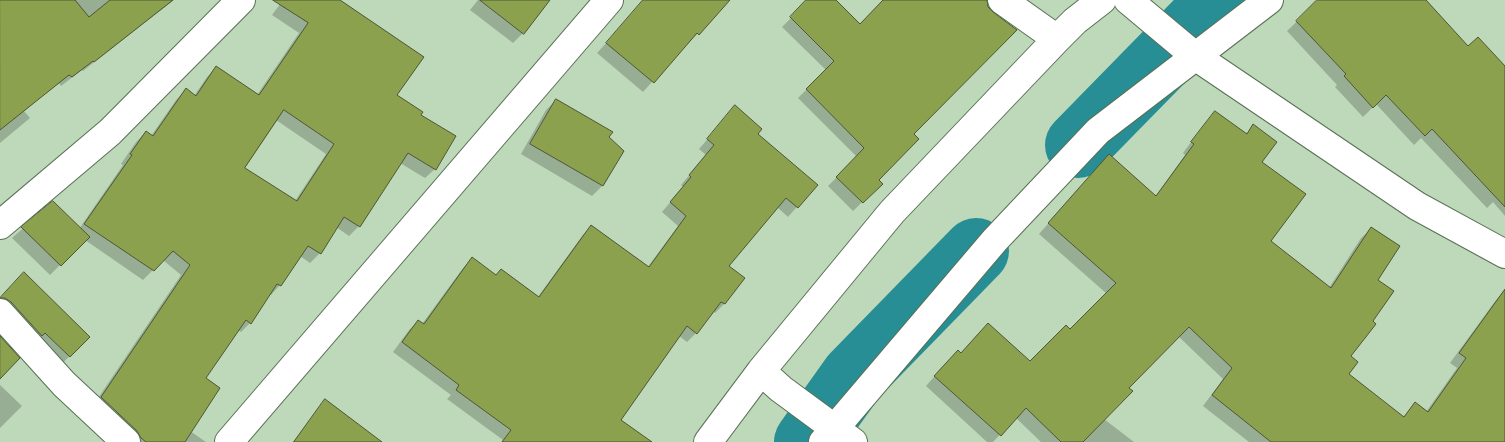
<!DOCTYPE html>
<html>
<head>
<meta charset="utf-8">
<style>
  body { margin:0 }
  canvas { display:block; background:#bdd9b9 }
</style>
</head>
<body>
<canvas width="1505" height="442"></canvas>
<script>
const ctx = document.querySelector('canvas').getContext('2d');
ctx.lineJoin = 'round';
function fillPath(path, color) {
  ctx.fillStyle = color;
  ctx.fill(path, 'evenodd');
}
function stroke(path, color, width, dash) {
  ctx.strokeStyle = color;
  ctx.lineWidth = width;
  ctx.lineCap = dash ? 'butt' : 'round';
  ctx.setLineDash(dash || []);
  ctx.stroke(path);
}
const shadow = new Path2D(`
  M0,0h174l-91,71 -1,-1 -21,16 -2,-3 -35,28 6,7 -30,25z
  M283,0h55l58,96 23,19 16,54 -10,9 -25,-15 -41,63 -10,10 -13,-9 -16,26 -10,10 -10,-7 -20,29 -9,10 -2,-1 -19,29 -9,9 -3,-2 -34,49 -14,52 16,11h-78l-36,-35 89,-132 -18,-15 -20,20 -58,-40 -35,35 -38,-37 40,-35 27,26 44,-64 -2,-1 15,-22 10,-10 5,4 25,-36 10,-10 8,6 13,-19 9,-9 41,27 42,-62 -27,-18zM276,120l50,34 -31,47 -51,-33z
  M478,0h71l-26,33 -10,10 -43,-33z
  M657,0h47l13,12 -29,32 -1,-1 -44,49 -46,-39 33,-36z
  M809,0h25l26,26 33,-26h92l-72,134 -36,46 4,4 -28,27 -25,-25 29,-29 -59,-59 28,-28 -44,-43z
  M1319,0h52l97,48 37,20v148l-12,-14 -6,6 -66,-70 -7,7 -38,-41 -13,13 -28,-30 2,-2 -50,-54z
  M556,100l51,37 15,14 -20,35 -10,10 -71,-42 25,-44z
  M735,107l21,28 60,50 -28,32 -11,-10 -50,60 16,11 -19,26 -9,9 -2,-2 -17,22 -9,9 -8,-6 -60,84 9,22h-127l2,-2 -56,-41 4,-4 -58,-43 16,-22 9,-9 4,3 41,-56 9,-9 23,17 42,22 45,-62 9,-10 56,42 31,-42 -16,-14 21,-25 -2,-2 25,-30 -7,-6z
  M1216,112l29,22 9,-8 7,36 9,79 59,47 32,-50 10,-9 5,52 -27,76 -2,18 56,42 12,-13 11,8 31,-44 -7,-5 46,-63 9,-10v143l-7,9h-249l-46,-36 20,-27 -45,-43 -50,52 -24,31 30,23h-93l-25,-24 -23,24h-6l-61,-56 22,-25 13,-7 69,9 40,-32 37,-37 -68,-60 60,-68 56,31 30,-42 -2,-2 23,-31z
  M24,274l64,63 -28,29 -60,-55v-12z
  M0,385l22,21 -22,22z
  M325,401l50,41h-82l23,-31z`);
const river = new Path2D(`
  M1078,145l142,-145
  M807,442l47,-66 122,-125`);
const building = new Path2D(`
  M0,0h75l14,17 21,-17h63l-79,62 -1,-1 -21,16 -3,-2 -69,55z
  M273,0h67l84,57 -27,38 26,17 -2,3 35,21 -20,34 -28,-17 -48,74 -16,-10 -23,37 -13,-8 -27,40 -4,-2 -26,40 -5,-4 -40,58 14,10 -35,54h-39l-5,-4 -4,-7 -36,-34 89,-132 -17,-14 -19,20 -70,-47 48,-69 -2,-1 16,-23 7,5 33,-48 10,8 20,-30 43,29 49,-72zM284,110l50,34 -37,57 -52,-33z
  M480,0h70l-26,34z
  M643,0h87l-31,35 -2,-2 -43,50 -48,-40z
  M806,0h30l24,24 23,-24h104l1,7 5,5 24,18 -103,104 5,5 -40,41 4,4 -20,19 -27,-26 28,-29 -58,-59 28,-28 -44,-44z
  M1317,0h109l42,46 10,-9 27,29v141l-73,-78 -7,7 -39,-41 -13,13 -29,-32 2,-2 -50,-53z
  M556,99l57,33 -4,5 15,14 -21,35 -73,-42z
  M735,105l27,24 -4,5 60,51 -20,23 -12,-10 -57,68 16,12 -20,26 -4,-2 -24,32 -10,-8 -66,94 31,22h-150l9,-12 -55,-40 3,-5 -57,-43 16,-22 6,4 48,-67 24,18 5,-6 38,28 52,-72 58,42 37,-51 -16,-14 21,-25 -2,-2 25,-30 -7,-6z
  M1215,111l32,23 6,-10 24,18 -15,20 44,32 -35,47 60,47 40,-61 29,19 -22,34 16,11 -21,30 3,3 -25,32 7,6 -9,12 55,43 11,-15 13,10 38,-54 -7,-5 46,-64v153h-234l-59,-47 20,-27 -43,-41 -60,61 4,3 -50,51h-22l-35,-34 -25,28 -67,-60 24,-26 3,3 27,-30 42,38 36,-36 4,4 46,-46 -68,-60 61,-69 47,42 38,-52 -3,-2z
  M53,201l37,36 -29,29 -40,-39z
  M24,272l66,65 -20,20 -25,-24 -3,3 -31,-34 -6,-4h-5z
  M0,336l20,22 -20,21z
  M325,399l57,43h-88z`);
const minor = new Path2D(`
  M1002,0l55,39
  M1128,0l67,56 222,150 88,48
  M0,225l110,-93 131,-132
  M0,313l64,71 62,58
  M761,371l20,18 72,53
  M229,442l380,-442
  M708,442l53,-71 131,-159 165,-173 18,-18 27,-21
  M823,442l172,-202 103,-109 171,-131`);
fillPath(shadow, '#0003');
stroke(river, '#288e95', 66);
fillPath(building, '#8ca14e');
stroke(building, '#4d5635', 1);
stroke(minor, '#597155', 30);
stroke(minor, '#fff', 28);
</script>
</body>
</html>
